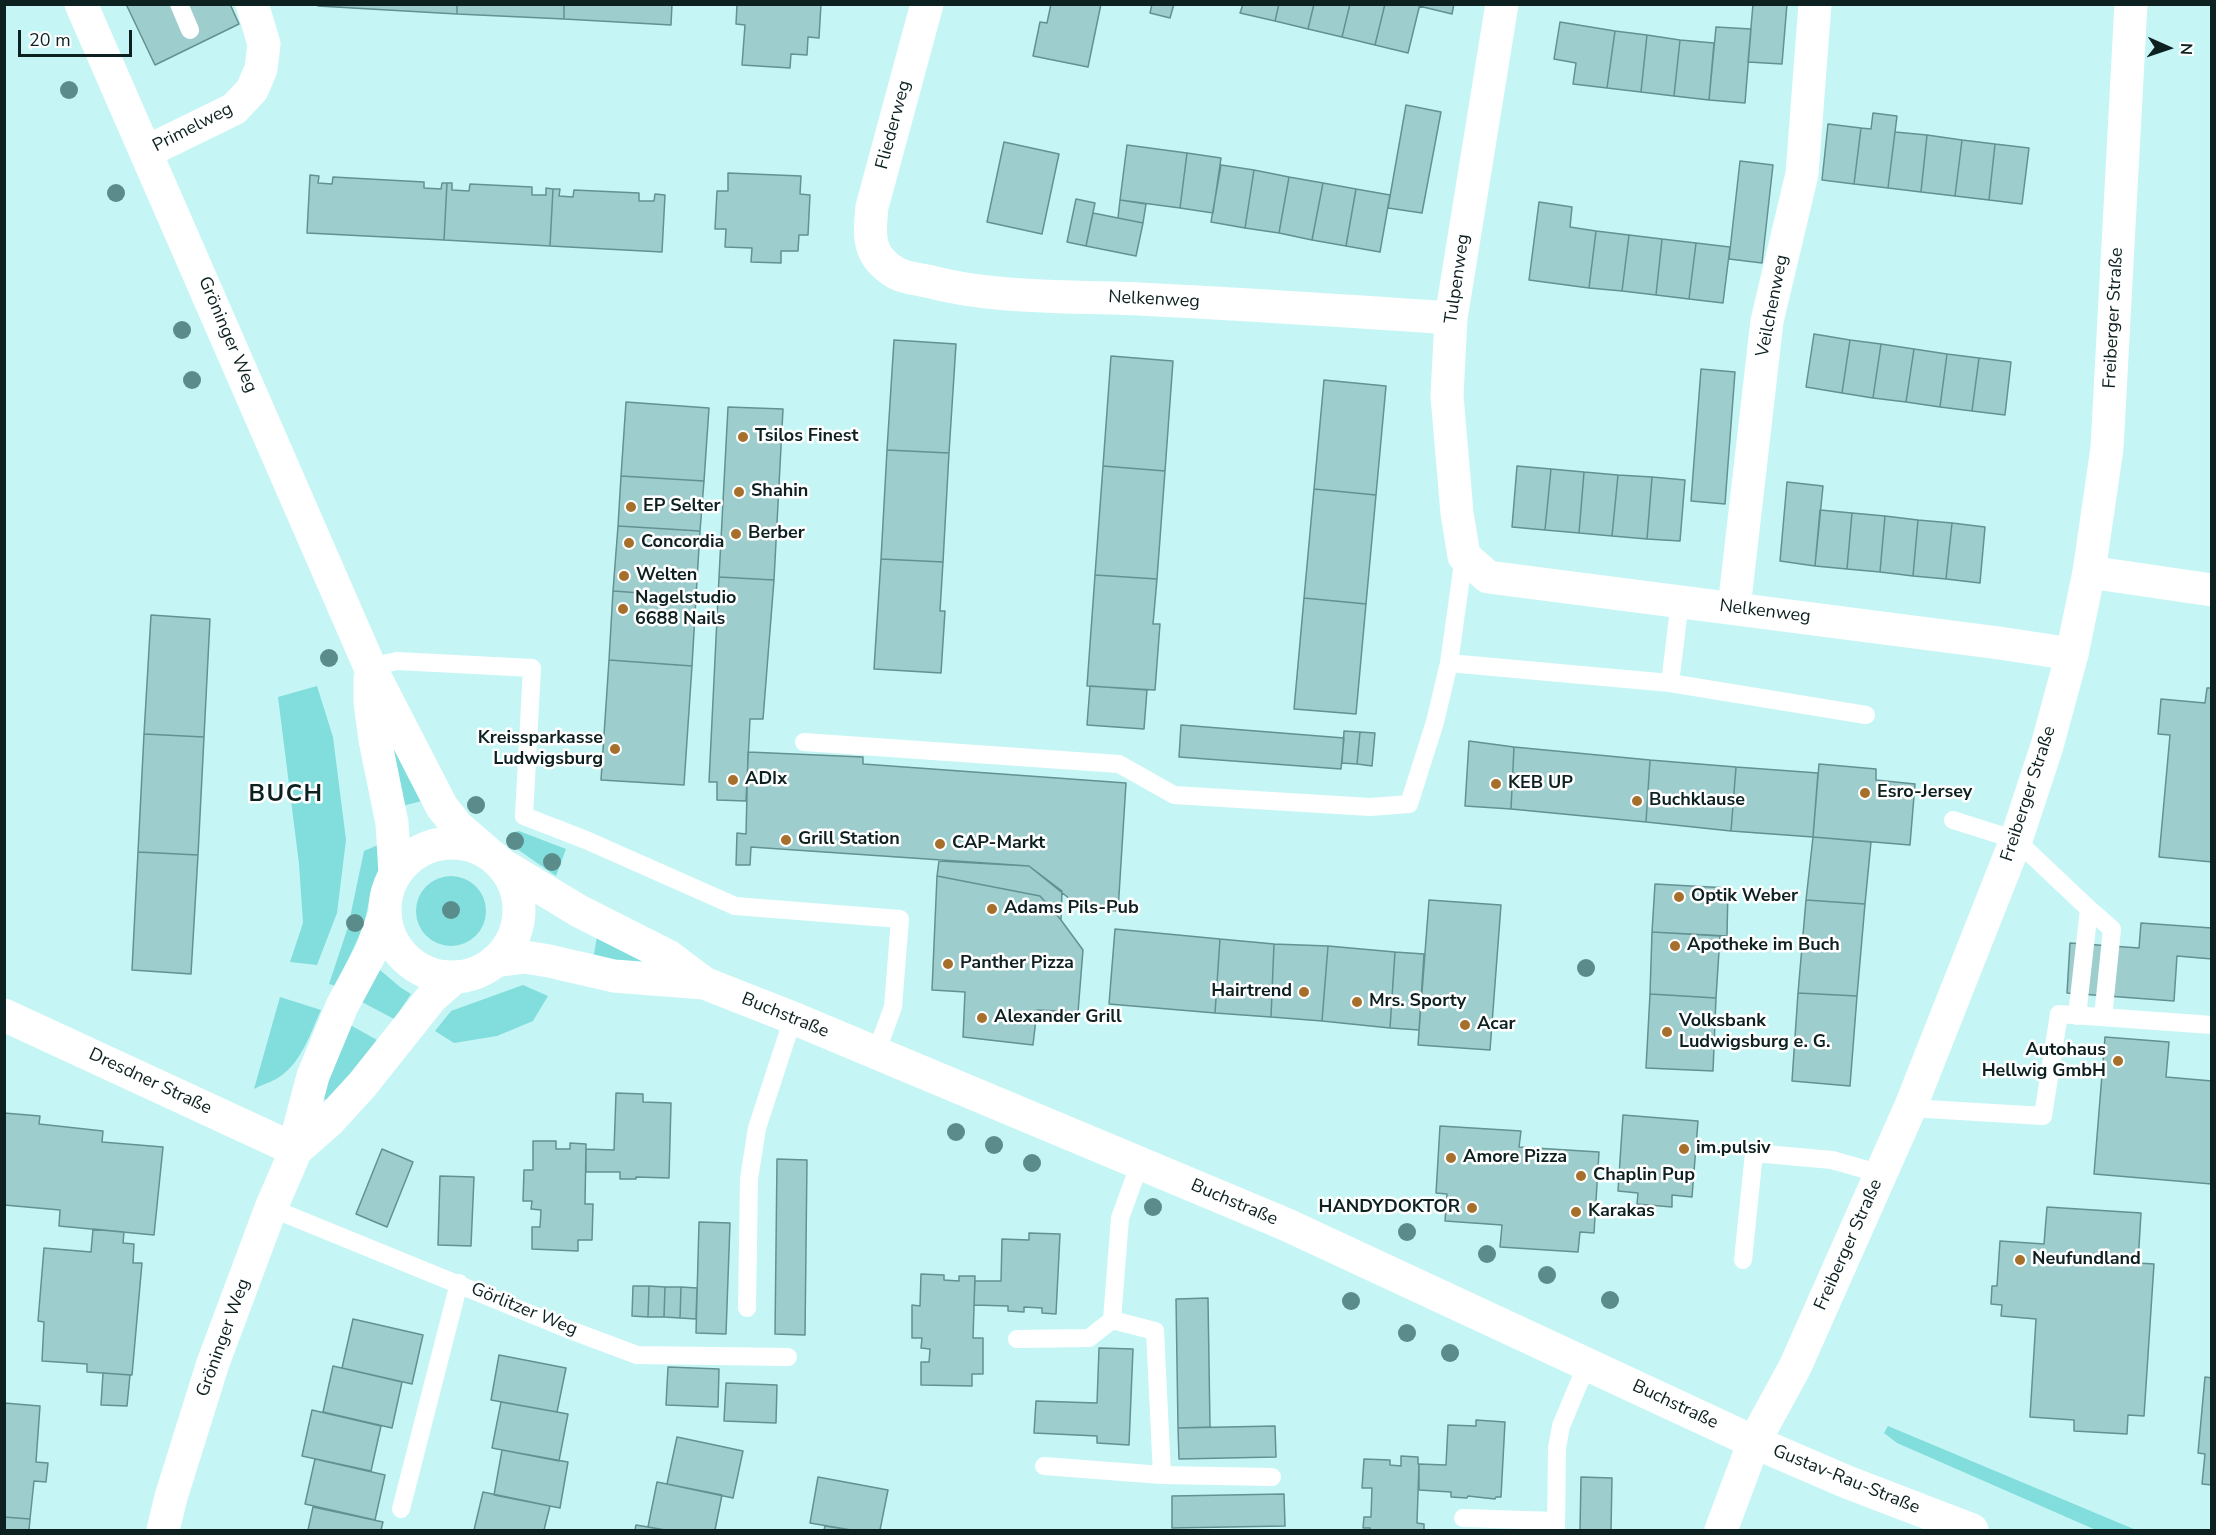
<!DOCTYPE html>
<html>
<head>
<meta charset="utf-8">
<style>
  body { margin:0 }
  #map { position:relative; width:2216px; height:1535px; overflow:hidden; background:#c5f6f5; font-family:"Nunito Sans",sans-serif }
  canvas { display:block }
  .frame { position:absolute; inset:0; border:6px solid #0e2121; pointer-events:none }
  .north { position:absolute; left:2138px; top:18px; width:60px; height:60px; -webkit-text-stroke:4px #fff; paint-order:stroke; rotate:93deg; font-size:16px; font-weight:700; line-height:24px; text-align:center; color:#0e2121 }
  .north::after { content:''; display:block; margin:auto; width:21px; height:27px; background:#0e2121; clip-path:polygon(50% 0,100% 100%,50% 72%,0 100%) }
  .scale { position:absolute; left:18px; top:30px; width:114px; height:27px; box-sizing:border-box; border:3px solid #0e2121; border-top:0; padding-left:8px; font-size:18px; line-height:21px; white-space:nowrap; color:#0e2121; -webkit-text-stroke:4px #fff; paint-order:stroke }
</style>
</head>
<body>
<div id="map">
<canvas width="2216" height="1535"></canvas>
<div class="frame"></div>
<div class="north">N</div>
<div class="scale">20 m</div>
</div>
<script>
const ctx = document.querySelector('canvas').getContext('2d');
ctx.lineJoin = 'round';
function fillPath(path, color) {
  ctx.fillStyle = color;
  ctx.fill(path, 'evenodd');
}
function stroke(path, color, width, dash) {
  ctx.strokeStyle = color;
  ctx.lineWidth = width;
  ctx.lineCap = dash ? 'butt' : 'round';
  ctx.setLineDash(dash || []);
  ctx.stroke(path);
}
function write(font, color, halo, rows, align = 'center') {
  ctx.font = font + ' "Nunito Sans",sans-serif';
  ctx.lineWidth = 5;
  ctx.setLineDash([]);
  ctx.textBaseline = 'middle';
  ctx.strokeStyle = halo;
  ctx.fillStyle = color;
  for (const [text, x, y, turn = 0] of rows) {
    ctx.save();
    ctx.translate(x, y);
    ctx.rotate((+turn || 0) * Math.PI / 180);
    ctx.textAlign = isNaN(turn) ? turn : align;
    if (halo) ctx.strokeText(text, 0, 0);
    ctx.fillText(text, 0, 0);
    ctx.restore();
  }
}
const green = new Path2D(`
  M317,686l16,51 13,103 -9,73 -20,52 -27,-3 13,-39 -4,-59 -21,-167z
  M391,735l31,66 -24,6z
  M519,831l47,18 -10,27 -49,-34 3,-9z
  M385,842l-2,16 -12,34 -7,33 -28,61 -7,-2 19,-57 16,-76z
  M416 911a35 35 0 1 1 70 0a35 35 0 1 1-70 0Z
  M598,931l59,26 -3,15 -61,-12z
  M380,970l20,17 11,7 -17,25 -34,-18z
  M523,985l25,11 -15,25 -36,15 -43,7 -19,-12 16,-20z
  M280,997l41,13c-11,24 -20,55 -45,69 -7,4 -15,6 -22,10z
  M345,1022l32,18 -38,58 -27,3z
  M1888,1426l248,104h-40l-199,-87 -13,-10z`);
const building = new Path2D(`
  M126,4h104l9,20 -84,41z
  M318,4h139v10l-139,-8z
  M457,4h107v15l-107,-5z
  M564,4h108l-1,21 -107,-6z
  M737,4h84l-2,34 -11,-1 -1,18 -16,-1 -1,14 -48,-3 3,-40 -9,-1z
  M1051,4h50l-13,63 -55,-11 7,-34 7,1z
  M1152,4h22l-4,14 -20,-5z
  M1243,4h36l-4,17 -35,-8z
  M1279,4h35l-6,25 -33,-8z
  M1314,4h36l-8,33 -34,-8z
  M1350,4h35l-10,41 -33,-8z
  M1385,4h35l-12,49 -33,-8z
  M1420,4h34l-2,10 -33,-8z
  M1753,4h34l-5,60 -34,-2z
  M1560,22l55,9 -8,57 -34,-4 3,-21 -22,-4z
  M1716,27l35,2 -6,74 -36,-3z
  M1615,31l32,4 -6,57 -34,-4z
  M1647,35l33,5 -6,56 -33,-4z
  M1680,40l34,3 -5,57 -35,-4z
  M1406,105l35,7 -19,101 -34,-5z
  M1873,113l24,3 -9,72 -34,-4 7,-56 10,1z
  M1828,124l33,4 -7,56 -32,-4z
  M1895,132l32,3 -6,57 -33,-4z
  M1927,135l35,5 -7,56 -34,-4z
  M1962,140l33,4 -6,56 -34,-4z
  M1004,142l55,12 -17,80 -55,-12z
  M1995,144l34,4 -7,56 -33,-4z
  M1127,145l60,8 -7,55 -60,-8z
  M1187,153l34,5 -8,55 -33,-5z
  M1740,161l33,4 -11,98 -33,-4z
  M1221,165l33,5 -9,58 -34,-6z
  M1254,170l35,7 -10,56 -34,-5z
  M728,173l73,3 -1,18 10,1 -2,40h-9l-1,16h-17v12l-30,-1 1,-14 -27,-1 1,-18h-11l2,-38h11z
  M310,175l9,1 -1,7 14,1 1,-7 91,5v6l17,1 1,-6h5l-3,57 -137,-7z
  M1289,177l34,6 -11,57 -33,-7z
  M447,183h5v7l17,1 1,-7 62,3v8h14v-7l7,1 -3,57 -106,-6z
  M1323,183l33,6 -10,57 -34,-6z
  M553,189h7l-1,7 14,1 1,-7 65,3v8h15l1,-7 10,1 -3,57 -112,-6z
  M1356,189l34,6 -10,57 -34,-6z
  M1076,199l19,4 -9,43 -19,-4z
  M1120,200l26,4 -3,19 -25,-5z
  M1539,202l33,5 -2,20 26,4 -7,57 -60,-8z
  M1093,213l50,10 -7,33 -50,-10z
  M1596,231l33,4 -7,56 -33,-3z
  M1629,235l33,4 -6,56 -34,-4z
  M1662,239l34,4 -7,56 -33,-4z
  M1696,243l34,4 -7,56 -34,-4z
  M1814,334l36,6 -8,53 -36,-6z
  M894,340l62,4 -7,109 -62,-3z
  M1850,340l31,4 -8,54 -31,-5z
  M1881,344l33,5 -8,53 -33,-4z
  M1914,349l33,5 -7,53 -34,-5z
  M1947,354l32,4 -7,53 -32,-4z
  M1111,356l62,5 -8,110 -62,-5z
  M1979,358l32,4 -6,53 -33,-4z
  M1701,369l34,3 -10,132 -34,-3z
  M1324,380l62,6 -10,109 -62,-6z
  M626,402l83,6 -5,73 -83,-5z
  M728,407l55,2 -9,171 -55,-3z
  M887,450l62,3 -6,109 -62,-3z
  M1103,466l62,5 -8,108 -62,-4z
  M1517,466l34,3 -6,61 -33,-3z
  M1551,469l33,3 -5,61 -34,-3z
  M1584,472l34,3 -6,61 -33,-3z
  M1618,475l34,2 -5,62 -35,-3z
  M621,476l83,5 -4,50 -82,-5z
  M1652,477l33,3 -5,61 -33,-2z
  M1787,482l36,4 -8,80 -35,-5z
  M1314,489l62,6 -10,109 -62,-6z
  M1820,510l32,3 -5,56 -32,-3z
  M1852,513l33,3 -5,56 -33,-3z
  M1885,516l33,4 -5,56 -33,-4z
  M1918,520l34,3 -6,56 -33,-3z
  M1952,523l33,4 -5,56 -34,-4z
  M618,526l82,5 -4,66 -83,-6z
  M881,559l62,3 -3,49h5l-4,62 -67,-4z
  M1095,575l62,4 -4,45h7l-5,66 -68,-4z
  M719,577l55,3 -11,139h-13l-4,82 -29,-1v-18h-8z
  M613,591l83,6 -4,69 -83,-6z
  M1304,598l62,6 -10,110 -62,-5z
  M151,615l59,4 -6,118 -60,-3z
  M609,660l83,6 -8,119 -83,-5z
  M1090,686l57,4 -3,39 -57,-4z
  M2207,688h5v174l-53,-5 11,-122 -12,-1 3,-35 44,4z
  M1181,725l163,13 -3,31 -162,-12z
  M1344,731l16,1 -3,32 -15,-1z
  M1360,732l15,1 -3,33 -15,-2z
  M144,734l60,3 -6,118 -60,-3z
  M1469,741l45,6 -3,62 -46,-3z
  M1514,747l136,13 -4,62 -135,-13z
  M748,752l115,5v7l263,19 -8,128 -37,-3 -52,-42 -278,-19 -1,18h-14l1,-32 9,1z
  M1650,760l86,7 -5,64 -85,-9z
  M1819,764l57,5v11l39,4 -5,61 -97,-8z
  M1736,767l82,6 -5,64 -82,-6z
  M1813,837l58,5 -6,62 -59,-4z
  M138,852l60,3 -7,119 -59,-4z
  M939,861l90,5 33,25 -1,29 -21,-24 -103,-20z
  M937,876l103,20 21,24 22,30 -5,62 -41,-2 -4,35 -70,-8 2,-45 -33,-2z
  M1655,884l73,4 -1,48 -75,-4z
  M1429,900l72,5 -11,145 -72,-5z
  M1806,900l59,4 -8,92 -59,-3z
  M2141,923l71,5v31l-35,-3 -3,45 -107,-8 3,-50 69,5z
  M1115,929l105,10 -5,74 -106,-9z
  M1652,932l68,4 -4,62 -66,-4z
  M1220,939l54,5 -3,73 -56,-4z
  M1274,944l54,2 -6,75 -51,-4z
  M1328,946l67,6 -5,76 -68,-7z
  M1395,952l29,2 -5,76 -29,-2z
  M1798,993l59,3 -7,90 -58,-5z
  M1650,994l66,4 -3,73 -67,-3z
  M2105,1037l64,5 -3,35 46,4v103l-118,-10z
  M616,1093l27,1v8l28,1 -2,75 -33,-1v2h-16v-7h-34v-23l28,1z
  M4,1113l36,3 -1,8 64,7 -1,11 61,5 -9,88 -95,-9 1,-16 -56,-5z
  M1623,1115l75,6 -6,76 -20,-2v12l-35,-3 1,-11 -20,-2z
  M1440,1126l81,5 -2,16 80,5 -5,81 -14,-1 -2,20 -78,-5 2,-22 -57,-4 2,-27 -11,-1z
  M533,1141h23v8h14v-6l16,1 -1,60h8l-1,36h-14v11l-46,-2v-22h8l1,-17 -10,-1 1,-8h-9l1,-31h9z
  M382,1149l31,13 -26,65 -31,-13z
  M777,1159l30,1 -2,175 -30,-1z
  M440,1176l34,1 -3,69 -33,-1z
  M2047,1207l94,6 -3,50 16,1 -10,152 -16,-1 -1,19 -53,-3v-11l-44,-3 6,-98 -35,-3 1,-11 -11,-1 1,-18h5l3,-45 44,3z
  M699,1222l31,1 -4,111 -30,-1z
  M93,1229l31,3 -1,11 11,1 -1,19h9l-10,112 -45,-3v-8l-45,-3 2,-39 -6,-1 6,-73 47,4z
  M1029,1233l31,1 -4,80 -14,-1v-5l-18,-1v5l-16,-1v-5l-34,-1 1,-24h26l1,-42 27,1z
  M921,1274l23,1v5l15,1v-5h16l-2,62h10v36h-11v12l-51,-1v-23h8l1,-13 -9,-1 1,-10h-10v-33l8,1z
  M633,1286h16l-1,31 -16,-1z
  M649,1286l16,1 -1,30h-16z
  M665,1287h16l-1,31 -16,-1z
  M681,1287l16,1 -1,31 -16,-1z
  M1208,1298l2,129 -32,1 -2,-129z
  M353,1319l70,16 -11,49 -70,-16z
  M1099,1348l34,1 -4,96 -32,-2v-7l-63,-3 2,-32 61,2z
  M499,1355l67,13 -9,44 -66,-12z
  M333,1366l69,16 -10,46 -69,-16z
  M668,1367l51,2 -1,38 -52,-2z
  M103,1373l27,2 -3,31 -26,-1z
  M2205,1377l7,1v107l-10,-1 3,-30 -7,-1z
  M726,1383l51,2 -1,38 -52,-2z
  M501,1402l67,12 -9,47 -67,-13z
  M4,1403l36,3 -4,56 12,1 -2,19 -12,-1 -4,38 -26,-2z
  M312,1410l69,16 -10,45 -69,-15z
  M1476,1420l29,2 -4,75h-5l-1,2 -27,-3 -1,2 -16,-1v-5l-32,-2v-26l27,1 2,-40 28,1z
  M1275,1426l1,31 -97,2 -1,-31z
  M677,1437l66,14 -10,47 -66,-14z
  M502,1450l66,12 -8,46 -66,-13z
  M1401,1456l17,1v7h1l-2,59 7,1v6h-54v-2h-7l1,-11h7l1,-29h-10l2,-29 26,1v5l11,1z
  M315,1459l70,16 -10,45 -70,-16z
  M818,1477l70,13 -8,40h-29l-41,-7z
  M1581,1477l31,1 -1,52h-31z
  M657,1482l65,13 -7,35h-50l-17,-3z
  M483,1492l67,14 -6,24h-70z
  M1284,1494l1,32 -113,2v-32z
  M313,1507l70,15 -2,8h-73z
  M4,1517l26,2 -1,11h-25z
  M636,1525l12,2 17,3h-30z
  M825,1526l26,4h-27z`);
const service = new Path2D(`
  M179,4l11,26
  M1449,663l221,20 196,32
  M370,667l27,-6 135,7 -8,148 62,24 149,66 165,13 -7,88 -17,46
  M1670,683l10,-82
  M804,742l315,22 55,31 196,12 39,-3 26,-82 14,-59 15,-107
  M1953,820l63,20 73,69 -12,107
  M2089,909l23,20 -9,88
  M1910,1108l133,8 16,-102 153,11
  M1140,1163l-20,55 -8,102 43,11 7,144
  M271,1208l294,120 72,27 151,2
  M1743,1260l11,-107 78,7 49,14
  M747,1308l2,-129 8,-51 36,-110
  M1017,1339l72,-1 23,-18
  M1044,1466l118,9 110,2
  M401,1509l58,-226
  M1463,1518l93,3
  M1556,1530l1,-82 4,-22 26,-62`);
const minor = new Path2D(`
  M81,4l289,663 72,140 16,20 29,25
  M927,4l-55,203c-3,29 -5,49 24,66 9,5 21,6 31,8 66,18 143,15 212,18 104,5 208,12 312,19
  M1502,4l-51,314 -4,78 10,117 7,43 24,21 511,66 73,11
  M146,152l88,-43 18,-19 9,-21 3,-25 -12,-40
  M2089,572l123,18
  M1734,608l33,-287 35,-147 13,-170
  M370,678v24l5,38 17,83 3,51
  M385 910a67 67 0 1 1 134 0a67 67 0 1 1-134 0Z
  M503,865l76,46 89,45 36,27
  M495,961l30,-4 24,4 65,15 90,7 89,35 492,206 469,218 93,40 125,48
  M4,1015l292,135
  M296,1150l33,-29 33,-36 70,-88 23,-20
  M163,1530l8,-33 42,-134 58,-155 25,-58 3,-21 14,-53 29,-70 29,-54 14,-39`);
const secondary = new Path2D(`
  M1721,1530l33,-88 41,-75 115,-259 106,-268 31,-94 25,-92 17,-82 18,-124 24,-444`);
const trees = [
  [69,90],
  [116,193],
  [182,330],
  [192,380],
  [329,658],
  [476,805],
  [515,841],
  [552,862],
  [451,910],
  [355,923],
  [1586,968],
  [956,1132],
  [994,1145],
  [1032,1163],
  [1153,1207],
  [1407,1232],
  [1487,1254],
  [1547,1275],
  [1610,1300],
  [1351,1301],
  [1407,1333],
  [1450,1353]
];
const markers = [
  [743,437,6,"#a66f2b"],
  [739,492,6,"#a66f2b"],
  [631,507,6,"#a66f2b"],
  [736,534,6,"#a66f2b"],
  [629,543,6,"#a66f2b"],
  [624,576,6,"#a66f2b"],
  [623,609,6,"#a66f2b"],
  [615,749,6,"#a66f2b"],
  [733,780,6,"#a66f2b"],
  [1496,784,6,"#a66f2b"],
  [1865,793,6,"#a66f2b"],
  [1637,801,6,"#a66f2b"],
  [786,840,6,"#a66f2b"],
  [940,844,6,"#a66f2b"],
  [1679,897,6,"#a66f2b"],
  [992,909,6,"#a66f2b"],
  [1675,946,6,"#a66f2b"],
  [948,964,6,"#a66f2b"],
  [1304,992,6,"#a66f2b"],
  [1357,1002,6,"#a66f2b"],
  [982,1018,6,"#a66f2b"],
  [1465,1025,6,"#a66f2b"],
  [1667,1032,6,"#a66f2b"],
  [2118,1061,6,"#a66f2b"],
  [1684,1149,6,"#a66f2b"],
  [1451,1158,6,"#a66f2b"],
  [1581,1176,6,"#a66f2b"],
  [1472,1208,6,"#a66f2b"],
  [1576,1212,6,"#a66f2b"],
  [2020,1260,6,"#a66f2b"]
];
const streetNames = [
  ["Fliederweg",894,125,-75],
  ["Primelweg",193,128,-27],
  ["Tulpenweg",1458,279,-82],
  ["Nelkenweg",1154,300,3],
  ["Veilchenweg",1773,306,-79],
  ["Freiberger Straße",2114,318,-87],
  ["Gröninger Weg",227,335,67],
  ["Nelkenweg",1765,612,7],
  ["Freiberger Straße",2029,794,-72],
  ["Buchstraße",785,1016,22],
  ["Dresdner Straße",150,1082,25],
  ["Buchstraße",1234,1203,23],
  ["Freiberger Straße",1849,1245,-66],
  ["Görlitzer Weg",524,1310,22],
  ["Gröninger Weg",224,1338,-70],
  ["Buchstraße",1675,1405,25],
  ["Gustav-Rau-Straße",1846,1480,22]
];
const poiNames = [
  ["Tsilos Finest",755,437],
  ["Shahin",751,492],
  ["EP Selter",643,507],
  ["Berber",748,534],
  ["Concordia",641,543],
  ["Welten",636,576],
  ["Nagelstudio",635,599],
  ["6688 Nails",635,620],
  ["Kreissparkasse",603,739,"right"],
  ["Ludwigsburg",603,760,"right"],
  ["ADIx",745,780],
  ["KEB UP",1508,784],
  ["Esro-Jersey",1877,793],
  ["Buchklause",1649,801],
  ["Grill Station",798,840],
  ["CAP-Markt",952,844],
  ["Optik Weber",1691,897],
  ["Adams Pils-Pub",1004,909],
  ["Apotheke im Buch",1687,946],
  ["Panther Pizza",960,964],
  ["Hairtrend",1292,992,"right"],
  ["Mrs. Sporty",1369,1002],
  ["Alexander Grill",994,1018],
  ["Volksbank",1679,1022],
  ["Ludwigsburg e. G.",1679,1043],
  ["Acar",1477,1025],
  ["Autohaus",2106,1051,"right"],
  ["Hellwig GmbH",2106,1072,"right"],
  ["im.pulsiv",1696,1149],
  ["Amore Pizza",1463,1158],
  ["Chaplin Pup",1593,1176],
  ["HANDYDOKTOR",1460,1208,"right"],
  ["Karakas",1588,1212],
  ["Neufundland",2032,1260]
];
const districtNames = [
  ["BUCH",286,795]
];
fillPath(green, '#82dddd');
fillPath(building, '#9ecdcd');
stroke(building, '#649191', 1.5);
stroke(service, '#fff', 18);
stroke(minor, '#fff', 33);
stroke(secondary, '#fff', 33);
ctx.fillStyle = '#5b8c8c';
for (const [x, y] of trees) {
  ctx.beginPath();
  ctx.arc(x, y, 9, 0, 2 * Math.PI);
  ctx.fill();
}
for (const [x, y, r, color] of markers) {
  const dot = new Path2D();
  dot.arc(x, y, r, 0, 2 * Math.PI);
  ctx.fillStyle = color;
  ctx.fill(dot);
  stroke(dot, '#fff', 2);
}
write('18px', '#0e2121', '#fff', streetNames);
write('bold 18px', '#0e2121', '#fff', poiNames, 'left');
ctx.letterSpacing = '1.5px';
write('bold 24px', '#0e2121', '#fff', districtNames);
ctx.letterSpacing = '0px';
</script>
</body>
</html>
